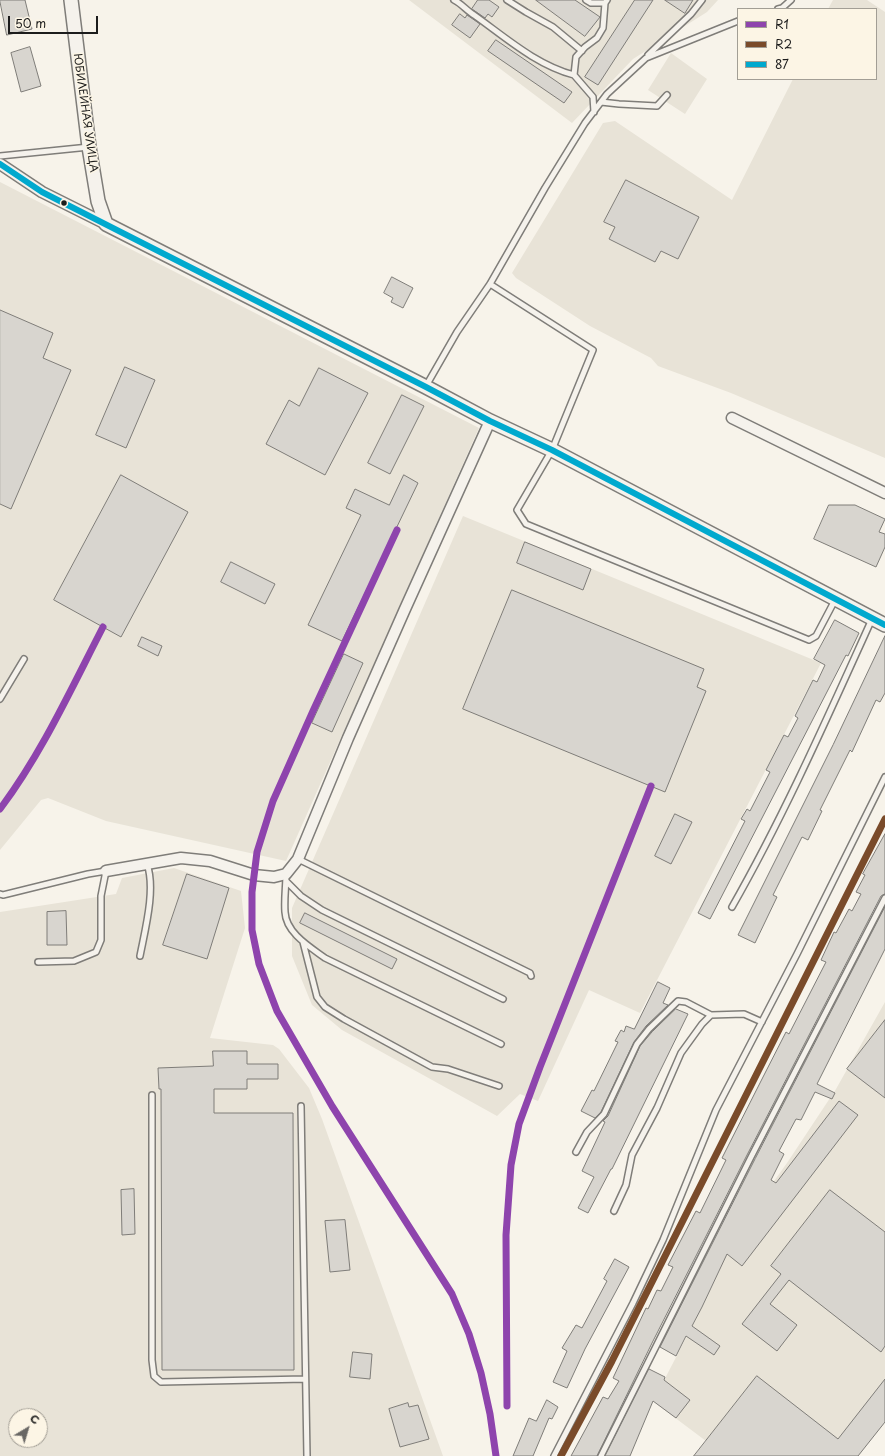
<!DOCTYPE html>
<html>
<head>
<meta charset="utf-8">
<style>
  body { margin:0 }
  #map { position:relative; width:885px; height:1456px; overflow:hidden; background:#f7f3ea; font-family:"Playpen Sans",sans-serif }
  canvas { display:block }
  .legend { position:absolute; left:737px; top:8px; width:140px; height:72px; box-sizing:border-box; background:#fcf5e5; border:1px solid #a29e95; margin:0; padding:5px 7px; list-style:none; font-size:12px; color:#1c1c1c }
  .legend li { display:flex; align-items:center; gap:8px; height:20px }
  .legend b { width:20px; border:1px solid #a29e95 }
  .north { position:absolute; left:8px; top:1408px; width:40px; height:40px; box-sizing:border-box; background:#fcf5e5; border:1px solid #a29e95; border-radius:50%; rotate:38deg; font-size:11px; font-weight:700; line-height:16px; text-align:center; color:#1c1c1c }
  .north::after { content:''; display:block; margin:auto; width:14px; height:18px; background:#696764; clip-path:polygon(50% 0,100% 100%,50% 72%,0 100%) }
  .scale { position:absolute; left:8px; top:16px; width:90px; height:18px; box-sizing:border-box; border:2px solid #1c1c1c; border-top:0; padding-left:5px; font-size:12px; line-height:14px; white-space:nowrap; color:#1c1c1c; -webkit-text-stroke:3px #fcf5e5; paint-order:stroke }
</style>
</head>
<body>
<div id="map">
<canvas width="885" height="1456"></canvas>
<ul class="legend">
<li><b style="height:5px;background:#8e44ad"></b>R1</li>
<li><b style="height:5px;background:#7a4b2a"></b>R2</li>
<li><b style="height:5px;background:#00a9ce"></b>87</li>
</ul>
<div class="north">С</div>
<div class="scale">50 m</div>
</div>
<script>
const ctx = document.querySelector('canvas').getContext('2d');
ctx.lineJoin = 'round';
function fillPath(path, color) {
  ctx.fillStyle = color;
  ctx.fill(path, 'evenodd');
}
function stroke(path, color, width, dash) {
  ctx.strokeStyle = color;
  ctx.lineWidth = width;
  ctx.lineCap = dash ? 'butt' : 'round';
  ctx.setLineDash(dash || []);
  ctx.stroke(path);
}
function write(font, color, halo, rows, align = 'center') {
  ctx.font = font + ' "Playpen Sans",sans-serif';
  ctx.lineWidth = 3;
  ctx.setLineDash([]);
  ctx.textBaseline = 'middle';
  ctx.strokeStyle = halo;
  ctx.fillStyle = color;
  for (const [text, x, y, turn = 0] of rows) {
    ctx.save();
    ctx.translate(x, y);
    ctx.rotate((+turn || 0) * Math.PI / 180);
    ctx.textAlign = isNaN(turn) ? turn : align;
    if (halo) ctx.strokeText(text, 0, 0);
    ctx.fillText(text, 0, 0);
    ctx.restore();
  }
}
const built = new Path2D(`
  M409,0h309l-11,12 -74,47 -61,64z
  M833,0h34l18,12v446l-154,-65 -73,-27 -7,-8 -61,-32 -74,-48 -4,-5 91,-150 12,-2 117,79 61,-121h83v-70h-48z
  M671,53l36,26 -22,35 -37,-24z
  M0,182l479,246 -193,433 -180,-40 -58,-23 -7,2 -41,50z
  M463,516l358,147 -181,350 -51,-23 -51,111 -18,-7 -23,22 -155,-86 -30,-25 -20,-49v-48z
  M174,868l67,23 4,37 -35,110 63,7 6,4 30,39 13,31 121,337h-443v-544l116,-18 6,-16zM16,1416h24v24h-24z
  M885,1002v420l-27,34h-164l12,-15 -48,-36v-13l44,-85 18,-39 3,-16 64,-89 49,-74z`);
const building = new Path2D(`
  M0,0h25l7,29 -25,6z
  M478,0h11l10,7 -7,10 -4,-3 -3,4 -13,-9z
  M536,0h39l25,17 -15,19z
  M635,0h18l-55,85 -13,-8z
  M665,0h28l-8,13z
  M460,14l5,4 2,-3 13,9 -10,14 -18,-13z
  M496,40l76,52 -8,11 -76,-52z
  M30,47l11,39 -20,6 -10,-39z
  M626,180l73,37 -21,42 -17,-8 -6,11 -46,-23 6,-12 -11,-5z
  M392,277l21,11 -10,20 -12,-6 2,-4 -9,-5z
  M0,310l53,23 -10,25 28,12 -60,139 -11,-5z
  M125,367l30,13 -29,68 -30,-13z
  M319,368l49,25 -43,82 -59,-31 23,-44 10,6z
  M402,395l22,11 -34,68 -22,-11z
  M121,475l67,37 -67,125 -67,-37z
  M404,475l14,8 -76,158 -34,-16 53,-110 -15,-7 9,-19 34,16z
  M829,505h26l30,14 -6,13 6,2v13l-9,20 -62,-28z
  M525,542l66,27 -8,21 -66,-27z
  M231,562l44,22 -10,20 -44,-22z
  M512,590l192,79 -7,18 9,4 -41,101 -202,-83z
  M835,620l24,13 -11,23 -2,-1 -136,264 -12,-6 47,-92 -4,-2 6,-10 3,2 20,-39 -4,-2 18,-35 4,2 10,-19 -3,-2 18,-36 4,2 8,-17 -11,-6z
  M885,636v57l-5,9 -4,-2 -24,52 -2,-2 -30,60 2,1 -14,29 -6,-3 -29,58 4,2 -22,46 -17,-8 95,-190z
  M142,637l20,9 -4,10 -20,-10z
  M344,654l19,9 -31,69 -20,-9z
  M675,814l17,8 -21,42 -16,-8z
  M885,834v60l-4,2 -134,259 -95,188 -55,113h-26l32,-59 5,2 11,-18 -6,-3 33,-70 2,1 9,-19 4,1 12,-24 -5,-2 28,-54 4,2 26,-53 -4,-2 40,-79 24,-47 3,2 37,-72 -5,-2 13,-28 2,1 13,-24 3,2 9,-17 -5,-2 9,-17 -2,-1z
  M187,874l42,14 -22,71 -44,-14z
  M885,907v42l-68,135 18,9 -3,6 -17,-7 -14,28 -5,-1 -17,32 5,3 -13,26 5,3 63,-82 19,14 -116,151 -15,-12 -25,53 -10,19 28,20 -6,9 -28,-19 -10,20 -16,-9 95,-188z
  M66,911l1,34h-20v-33z
  M305,913l92,46 -5,10 -92,-46z
  M658,982l12,6 -7,15 5,2 -22,21 -12,16 -33,70 -6,6 -14,-7 11,-21 2,1 24,-49 -3,-1 6,-11 3,2 2,-6 8,3z
  M676,1009l12,5 -76,155h-1l-23,44 -10,-5 16,-31 -12,-6 23,-49 -2,-1 5,-5 32,-70 12,-14z
  M885,1020v78l-38,-29z
  M213,1051h34v13h31v15h-31v10h-33v24h79l1,257h-132l-1,-281h-2l-1,-21 55,-2z
  M134,1189l1,45 -13,1 -1,-45z
  M830,1190l55,42v114l-4,6 -92,-72 -19,24 27,21 -20,26 -35,-27 39,-50 -10,-8z
  M345,1220l5,50 -20,2 -5,-51z
  M615,1259l14,8 -44,82 -18,39 -14,-6 14,-31 -5,-3 14,-23 6,3 25,-47 -3,-2z
  M353,1352l19,2 -2,25 -20,-2z
  M649,1369l16,8 -1,3 26,20 -14,18 -23,-17 -23,55h-25z
  M757,1376l81,63 47,-60v43l-27,34h-164z
  M547,1400l11,7 -6,12 -3,-1 -16,38h-20l16,-38 7,3z
  M408,1403l1,4 9,-2 11,34 -29,8 -11,-38z`);
const service = new Path2D(`
  M454,0c8,4 13,11 20,15 31,22 62,50 100,60
  M507,0l19,12 27,15 29,24
  M586,0l5,3h14
  M778,9l4,-1 9,-8
  M648,55l43,-41 11,-14
  M601,102l18,2 38,2 10,-11
  M594,112l-1,-15 -19,-22 2,-18 9,-10 12,-9 6,-10 2,-25 2,-3
  M0,156l89,-9
  M490,284l103,66 -41,100 -35,60 9,14 283,116 7,-4 19,-36
  M426,386l31,-54 33,-48 55,-96 40,-65 22,-29 39,-36 92,-37
  M0,699l24,-40
  M298,859l232,114 1,3
  M286,874c0,12 -2,25 -1,38 1,21 25,35 40,46l176,86
  M286,881l15,15 21,14 181,89
  M0,894l3,1 85,-21 18,-3 -5,25v44l-5,12 -22,9 -36,1
  M732,907c53,-93 96,-191 140,-288
  M303,942l14,55 8,10 19,12 88,48 16,2 51,17
  M140,956c5,-26 16,-67 7,-92
  M152,1095v265l2,16 7,6 144,-3
  M301,1106l6,350
  M576,1152l11,-20 17,-18 33,-70 12,-15 29,-28 8,1 25,13
  M614,1211l12,-26 6,-30 25,-47 24,-55 21,-29 9,-9 33,-1 18,8
  M554,1456l79,-153 30,-63 53,-130 81,-156 88,-177
  M601,1456l150,-299 134,-259`);
const minor = new Path2D(`
  M0,164l42,28 64,32
  M732,418l153,75
  M106,871l75,-13 29,3 44,14 20,2 12,-3 12,-15 50,-121 57,-129 85,-188`);
const tertiary = new Path2D(`
  M71,0l18,147 9,54 8,23 320,163 64,34 62,29 333,175`);
const bus1 = new Path2D(`
  M0,164l42,28 384,195 64,34 62,29 333,175`);
const rail1 = new Path2D(`
  M397,530l-84,181 -40,90 -16,51 -5,40v38l7,34 18,47 55,95 120,188 17,40 12,39 9,41 6,42
  M0,809c42,-56 71,-120 103,-182
  M507,1406l-1,-171 5,-70 8,-41 21,-57 111,-281`);
const rail2 = new Path2D(`
  M561,1456l51,-95 42,-83 231,-459`);
const markers = [
  [64,203,3.5,"#1c1c1c"]
];
const streetNames = [
  ["ЮБИЛЕЙНАЯ УЛИЦА",85,113,82]
];
fillPath(built, '#e8e3d7');
fillPath(building, '#d8d5cf');
stroke(building, '#7f7d79', 1);
stroke(service, '#7f7d79', 8);
stroke(minor, '#7f7d79', 13);
stroke(tertiary, '#7f7d79', 16);
stroke(service, '#f5f2ec', 5);
stroke(minor, '#f5f2ec', 10);
stroke(tertiary, '#f5f2ec', 13);
stroke(bus1, '#00a9ce', 6);
stroke(rail1, '#8e44ad', 7);
stroke(rail2, '#7a4b2a', 7);
for (const [x, y, r, color] of markers) {
  const dot = new Path2D();
  dot.arc(x, y, r, 0, 2 * Math.PI);
  ctx.fillStyle = color;
  ctx.fill(dot);
  stroke(dot, '#fcf5e5', 1.5);
}
write('11px', '#1c1c1c', '#fcf5e5', streetNames);
</script>
</body>
</html>
